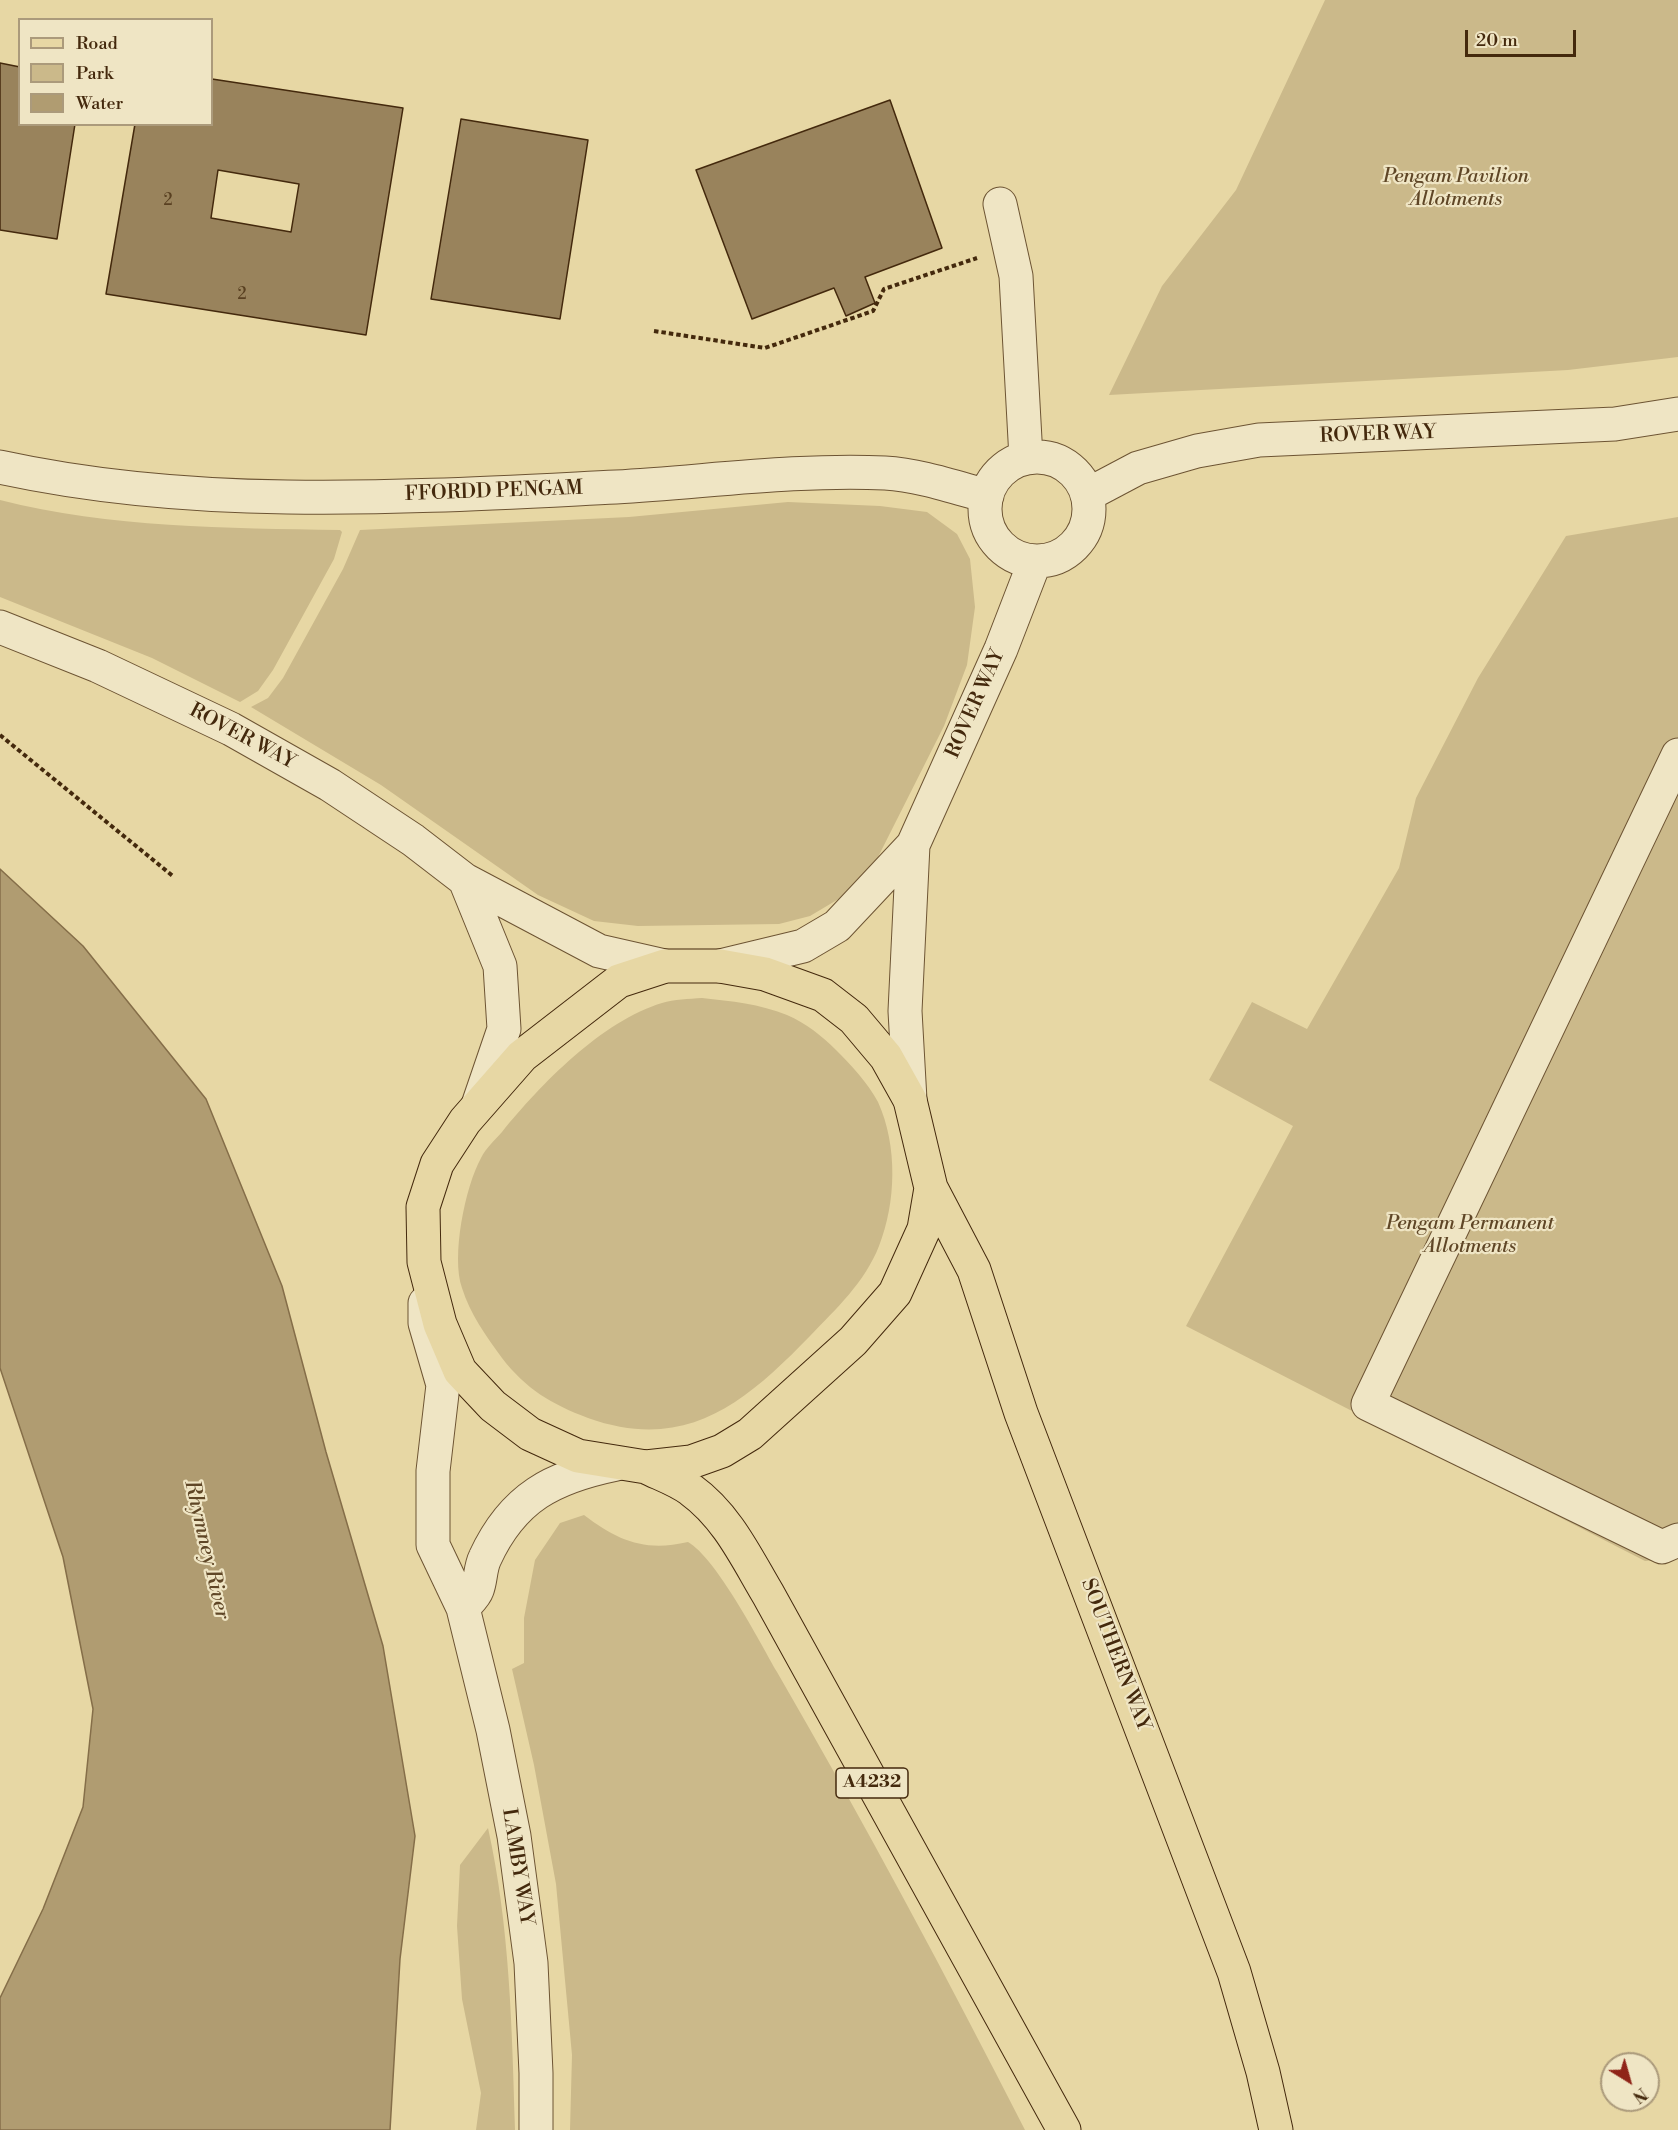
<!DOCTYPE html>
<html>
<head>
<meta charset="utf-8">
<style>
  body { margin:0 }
  #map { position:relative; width:1678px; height:2130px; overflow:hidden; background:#e7d7a4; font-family:"Libre Bodoni",serif }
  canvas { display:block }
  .legend { position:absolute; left:18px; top:18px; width:195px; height:108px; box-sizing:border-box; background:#efe5c4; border:2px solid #ab9a7b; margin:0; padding:8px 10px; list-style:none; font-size:18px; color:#44290d }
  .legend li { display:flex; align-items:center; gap:12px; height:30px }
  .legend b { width:30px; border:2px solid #ab9a7b }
  .north { position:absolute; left:1600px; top:2052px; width:60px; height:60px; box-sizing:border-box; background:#efe5c4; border:2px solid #ab9a7b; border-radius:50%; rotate:143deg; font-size:16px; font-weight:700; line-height:24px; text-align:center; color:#44290d }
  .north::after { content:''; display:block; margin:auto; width:21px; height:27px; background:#8f2418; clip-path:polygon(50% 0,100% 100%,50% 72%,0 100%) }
  .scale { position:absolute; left:1465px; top:30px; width:111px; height:27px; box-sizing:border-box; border:3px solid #44290d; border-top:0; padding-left:8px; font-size:18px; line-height:21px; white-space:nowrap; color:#44290d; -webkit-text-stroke:4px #efe5c4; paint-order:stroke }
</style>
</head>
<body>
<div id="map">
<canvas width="1678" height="2130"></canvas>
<ul class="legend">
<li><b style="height:8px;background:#e7d7a4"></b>Road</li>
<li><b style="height:16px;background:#cbb98a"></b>Park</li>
<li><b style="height:16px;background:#b09c71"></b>Water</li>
</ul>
<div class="north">N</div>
<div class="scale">20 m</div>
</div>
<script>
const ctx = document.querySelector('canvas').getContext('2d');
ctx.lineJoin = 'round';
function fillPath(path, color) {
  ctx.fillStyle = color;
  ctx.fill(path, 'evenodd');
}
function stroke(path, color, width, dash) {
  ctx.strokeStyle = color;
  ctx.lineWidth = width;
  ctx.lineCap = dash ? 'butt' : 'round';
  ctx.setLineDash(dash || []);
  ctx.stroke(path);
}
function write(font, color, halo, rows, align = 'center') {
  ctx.font = font + ' "Libre Bodoni",serif';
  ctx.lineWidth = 4.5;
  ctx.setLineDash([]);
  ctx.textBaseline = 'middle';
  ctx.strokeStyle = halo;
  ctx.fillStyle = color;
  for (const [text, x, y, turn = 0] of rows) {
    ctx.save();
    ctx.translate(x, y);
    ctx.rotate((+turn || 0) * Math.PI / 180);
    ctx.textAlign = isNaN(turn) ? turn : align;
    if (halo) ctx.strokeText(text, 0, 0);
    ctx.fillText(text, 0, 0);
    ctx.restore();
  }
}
const green = new Path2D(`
  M1325,0h353v357l-110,13 -459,25 53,-109 74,-96z
  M0,500c110,28 227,28 340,30l2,2 -8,27 -61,111 -15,21 -18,11 -88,-44 -152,-61z
  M788,502l92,4 47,6 30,22 13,25 5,48 -8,58 -23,61 -68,135 -29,33 -37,22 -31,8 -141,2 -44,-5 -56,-26 -157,-110 -130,-78 17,-9 15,-20 60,-109 17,-39 269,-13z
  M1678,517v1041l-33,3 -459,-235 107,-200 -84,-46 43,-78 55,27 92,-161 17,-70 62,-120 88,-142z
  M702,998c29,3 58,6 85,17 19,8 35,21 49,35 15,15 32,33 42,52 20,44 18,101 1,144 -14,36 -43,63 -69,90 -65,67 -124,117 -222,82 -37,-14 -62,-29 -86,-60 -16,-22 -32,-44 -40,-70 -11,-31 3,-101 19,-130 5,-10 14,-18 21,-26 39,-48 100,-111 160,-129 12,-4 27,-4 40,-5z
  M584,1515c34,26 61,37 104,27 28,16 71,98 89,130 87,150 169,303 248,458h-455l2,-75 -16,-171 -22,-119 -22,-96 12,-6v-45l11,-58 25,-37z
  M488,1828c22,99 24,201 27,302h-39l5,-37 -19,-94 -5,-73 3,-61z`);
const water = new Path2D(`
  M0,869l83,77 123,153 76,187 44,166 57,194 32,190 -15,123 -10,171h-390v-132l43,-89 40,-102 10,-98 -30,-152 -63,-189z`);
const building = new Path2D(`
  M0,63l20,4v57h55l-18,115 -57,-9z
  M212,79l191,29 -37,227 -260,-41 29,-170h77zM218,170l81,14 -8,48 -80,-14z
  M890,100l52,148 -77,29 10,26 -29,13 -12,-28 -82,31 -56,-149z
  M461,119l127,21 -28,179 -129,-20z`);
const path = new Path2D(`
  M654,331l111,17 108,-37 11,-22 93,-31
  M0,735l174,142`);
const minor = new Path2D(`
  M1000,204l16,72 10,182
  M985 509a52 52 0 1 1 104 0a52 52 0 1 1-104 0Z
  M0,467c202,44 410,30 616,20 89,-5 179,-18 269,-14 34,2 69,14 102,23
  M1087,495l51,-27 59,-17 62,-11 356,-16 63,-10
  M0,627l98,39 133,63 99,56 83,55 52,40 134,71 66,15
  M1678,755l-310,649 294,143 16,-7
  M465,880l35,86 4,63 -26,76
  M720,966l83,-20 34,-20 76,-81 88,-196 34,-88
  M910,1100l-5,-89 8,-166
  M425,1303v20l18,62 -10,86v74l30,63 30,122 21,106 17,127 5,110v57
  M463,1608c5,-6 12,-12 14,-18 4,-10 3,-22 8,-32 28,-61 68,-81 131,-94`);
const major = new Path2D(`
  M665,966h55l45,8 58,21 31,24 32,38 24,43 21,88 -7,41 -29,64 -42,48 -103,93 -28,17 -31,11 -45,5 -68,-11 -48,-22 -37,-28 -33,-35 -20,-47 -16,-62 -1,-55 14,-43 28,-43 57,-65 97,-75z
  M931,1188l43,82 47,143 213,559 29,100 13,58
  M646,1467c14,7 32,13 45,23 36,26 55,67 77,104l296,536`);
const numberNames = [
  ["2",168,201],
  ["2",242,295]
];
const shields = [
  [872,1783,72]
];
const shieldNames = [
  ["A4232",872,1783]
];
const parkNames = [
  ["Pengam Pavilion",1456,177],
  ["Allotments",1456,200],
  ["Pengam Permanent",1470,1224],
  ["Allotments",1470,1247]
];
const streetNames = [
  ["ROVER WAY",1378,435,-2],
  ["FFORDD PENGAM",494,492,-2],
  ["ROVER WAY",976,704,-66],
  ["ROVER WAY",242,737,28],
  ["SOUTHERN WAY",1115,1655,69],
  ["LAMBY WAY",517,1867,81]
];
const waterNames = [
  ["Rhymney River",206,1550,77]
];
fillPath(green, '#cbb98a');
fillPath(water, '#b09c71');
stroke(water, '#856e49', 1.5);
fillPath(building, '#99835c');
stroke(building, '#44290d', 1.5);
stroke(minor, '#6d5433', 35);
stroke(major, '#44290d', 35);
stroke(path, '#44290d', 4, [4.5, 3]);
stroke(minor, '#efe5c4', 33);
stroke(major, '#e7d7a4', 33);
write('16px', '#594021', null, numberNames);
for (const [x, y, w] of shields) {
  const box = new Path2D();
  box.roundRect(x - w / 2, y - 15, w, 30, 4.5);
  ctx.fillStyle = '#efe5c4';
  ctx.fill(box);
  stroke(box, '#44290d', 1.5);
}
write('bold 18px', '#44290d', null, shieldNames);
write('italic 20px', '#5f4626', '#efe5c4', parkNames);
write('20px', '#44290d', '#efe5c4', streetNames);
write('italic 21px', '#5f4626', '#efe5c4', waterNames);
</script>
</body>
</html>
